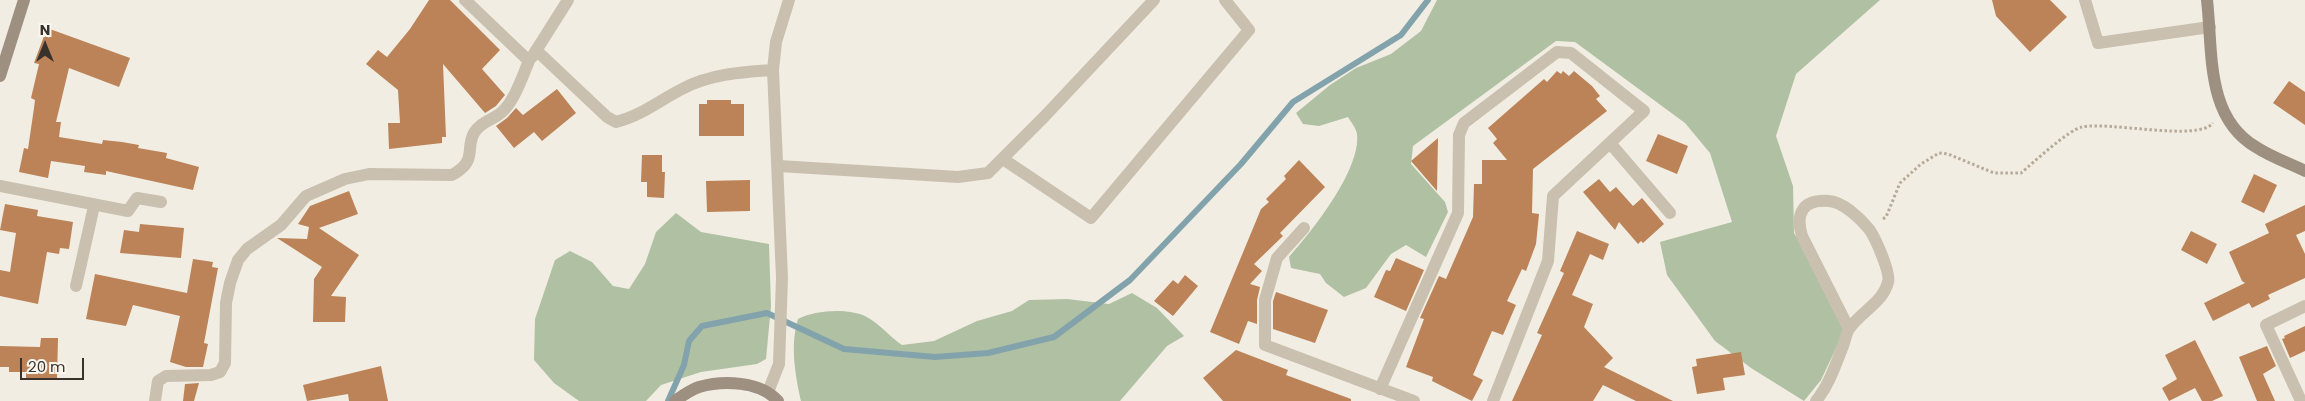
<!DOCTYPE html>
<html>
<head>
<meta charset="utf-8">
<style>
  body { margin:0 }
  #map { position:relative; width:2305px; height:401px; overflow:hidden; background:#f2ede2; font-family:Poppins,sans-serif }
  canvas { display:block }
  .north { position:absolute; left:20px; top:20px; width:50px; height:50px; -webkit-text-stroke:4px #f9f6ee; paint-order:stroke; rotate:0deg; font-size:14px; font-weight:700; line-height:20px; text-align:center; color:#39322c }
  .north::after { content:''; display:block; margin:auto; width:18px; height:22px; background:#39322c; clip-path:polygon(50% 0,100% 100%,50% 72%,0 100%) }
  .scale { position:absolute; left:20px; top:358px; width:64px; height:22px; box-sizing:border-box; border:2px solid #39322c; border-top:0; padding-left:6px; font-size:15px; line-height:18px; white-space:nowrap; color:#39322c; -webkit-text-stroke:4px #f9f6ee; paint-order:stroke }
</style>
</head>
<body>
<div id="map">
<canvas width="2305" height="401"></canvas>
<div class="north">N</div>
<div class="scale">20 m</div>
</div>
<script>
const ctx = document.querySelector('canvas').getContext('2d');
ctx.lineJoin = 'round';
function fillPath(path, color) {
  ctx.fillStyle = color;
  ctx.fill(path, 'evenodd');
}
function stroke(path, color, width, dash) {
  ctx.strokeStyle = color;
  ctx.lineWidth = width;
  ctx.lineCap = dash ? 'butt' : 'round';
  ctx.setLineDash(dash || []);
  ctx.stroke(path);
}
const green = new Path2D(`
  M1437,0h443l-84,74 -20,62 17,50 1,47 53,92 -26,55 -17,21 -53,-33 -36,-27 -48,-66 -7,-33 72,-20 -22,-69 -25,-30 -110,-81 -19,-1 -143,105 -2,18 34,38 3,10 -22,45 -20,-12 -15,9 -25,34 -22,9 -18,-14 -6,-9 -29,-6 -2,-11c23,-26 72,-87 68,-123 -1,-6 -6,-12 -9,-17l-29,9 -16,-2 -7,-11 34,-28 26,-17 35,-14 30,-23z
  M676,213l25,19 68,12 2,62 -5,53 -9,5 -56,8 -40,13 -15,16h-67l-25,-18 -20,-23 1,-41 20,-59 15,-9 22,11 21,24 16,3 16,-25 11,-32z
  M1132,293l25,15 27,28 -17,10 -47,55h-319c-6,-27 -11,-56 -3,-82 17,-9 49,-11 67,-3 13,6 25,21 37,29l32,-4 43,-20 35,-10 17,-11 38,-1 42,5z`);
const stream = new Path2D(`
  M668,401l16,-36 5,-24 13,-15 65,-13 77,36 91,8 53,-4 66,-16 76,-57 111,-116 52,-62 108,-67 27,-35`);
const building = new Path2D(`
  M429,0h21l50,50 -18,19 23,26 -9,11 -11,7 -42,-49 3,73h-4v6l-53,6 -1,-26h12l-2,-33 -32,-26 12,-14 9,7 23,-28z
  M1992,0h58l17,17 -37,35 -34,-36z
  M47,28l83,30 -11,29 -50,-19 -13,54h5l-2,15 43,7 1,-4 19,2 17,3 -1,3 29,5 -1,5 33,9 -6,23 -87,-19v4l-22,-3 1,-6 -34,-5 -3,17 -29,-6 5,-24 4,1 6,-41 1,-8 -4,-2 8,-34 -5,-1z
  M1557,71l4,3 2,-3 6,5 5,-5 18,15 8,10 -4,3 11,12 -74,58 -1,44 7,1 -3,30 -10,27 -4,-2 -15,32 9,4 -13,30 -11,-4 -19,44 10,5 -11,21 -40,-20 1,-4 -27,-10 18,-48 -4,-1 19,-42 7,3 27,-62 1,-33h8v-24h25l-14,-17 4,-4 -9,-11 56,-49 3,3z
  M2289,81l16,11v33l-32,-22z
  M557,89l19,24 -34,28 -8,-9 -20,16 -18,-22 11,-8 9,-10 7,7z
  M707,100h24v4h13v32h-45v-32h8z
  M1658,134l30,12 -11,28 -31,-13z
  M1438,138l-1,53 -26,-30z
  M642,155h20v17h3l-1,26 -17,-1v-15h-6z
  M1299,160l26,27 -45,46 3,3 -29,28 8,7 -12,13 10,3 -3,13v24l-9,-3 -9,23 -29,-12 51,-123 8,-7 -3,-3 20,-20 -2,-3z
  M2254,174l23,11 -13,28 -23,-11z
  M1599,179l11,13 6,-5 17,19 9,-8 22,26 -21,19 -2,-2 -3,3 -19,-22 -4,8 -32,-38z
  M750,180v31l-43,1 -1,-31z
  M349,191l9,23 -39,14 40,27 -28,41 15,1 -1,25h-32l1,-43 8,-12 -45,-29 30,1 2,-12 -11,-3 12,-18z
  M5,204l33,6 -1,6 36,6 -4,27 -9,-1 -1,6 -12,-2 -9,52 -38,-8v-26l10,2 6,-39 -16,-3z
  M2305,205v26l-9,4 9,19v24l-37,17 2,4 -18,9 -3,-5 -36,18 -9,-18 41,-20 -3,-2 -13,-29 40,-19 -4,-9z
  M140,224l44,4 -3,30 -61,-5 4,-23 15,2z
  M1577,231l32,13 -6,16 -13,-6 -18,41 21,9 -9,23 29,31 -9,9 69,34h-37l-33,-16 -10,16h-81l30,-66 -5,-2 27,-60 -4,-2z
  M2191,231l26,13 -10,20 -26,-14z
  M1396,258l28,12 -18,41 -32,-14 12,-27 4,1z
  M193,259l20,3 -1,5 6,1 -14,75 4,1 -5,23h-17l-16,-5 10,-46 -47,-11 -7,21 -40,-7 9,-45 92,19z
  M1185,275l13,11 -25,30 -19,-15 19,-21 5,4z
  M1276,292l52,18 -13,33 -42,-14v-28z
  M2305,326v25l-15,7 -8,-19 3,-1 -1,-2z
  M41,338h17l-1,41 -31,-1v-6h-17v-5h-9v-21l40,1z
  M2195,340l28,56 -11,5h-10l-7,-13 -26,13 -7,-13 15,-9 -12,-24z
  M2267,346l9,20 -13,8 12,27h-18l-18,-44z
  M1236,350l52,20 -2,5 65,24v2h-128l-20,-23z
  M1741,352l4,23 -22,3 2,12 -28,4 -5,-27 5,-1 -1,-7z
  M381,366l7,35h-39l-1,-7 -41,7 -4,-16z
  M199,383l-5,18h-11l2,-17z`);
const path = new Path2D(`
  M1883,219l3,-2 14,-34 21,-19 18,-11 9,1 46,19h27c12,-10 47,-43 61,-46 27,-6 116,15 131,-4`);
const street = new Path2D(`
  M2085,0l13,43 112,-16
  M536,50l71,67 9,5c25,-6 44,-22 66,-33 28,-15 60,-17 91,-19
  M532,57l36,-57
  M1610,143l60,70
  M1003,159l88,59 158,-188 -24,-30
  M779,166l179,11 30,-4 56,-56 110,-117
  M0,186l128,25 9,-13 24,4
  M1304,228l-27,30 -12,42v45l149,56
  M76,286l18,-80
  M1380,389l78,-176 1,-78 5,-12 93,-71 14,1 73,58 -91,85 -5,65 -55,140
  M768,392l11,-28 3,-86 -9,-208 3,-28 13,-42
  M155,401l3,-20 8,-5 45,-1 9,-3 5,-9 1,-60 4,-20 8,-23 9,-11 34,-24 25,-29 39,-17 24,-5 83,1c26,-14 13,-26 22,-42 6,-11 19,-13 28,-21 13,-12 20,-35 27,-51l-64,-61
  M1816,401c13,-16 19,-35 27,-55 2,-5 3,-12 6,-17 11,-17 34,-26 39,-47 3,-9 -13,-45 -19,-53 -9,-11 -26,-27 -40,-28 -26,-2 -34,12 -27,35l47,93
  M2301,401l-35,-76 39,-19`);
const secondary = new Path2D(`
  M2207,0c6,51 -2,117 49,147 15,10 33,16 49,24
  M0,76l24,-76
  M675,401c7,-5 15,-11 24,-14 24,-7 61,-6 79,14`);
fillPath(green, '#b0c0a3');
stroke(stream, '#83a3ac', 6);
fillPath(building, '#bb8357');
stroke(path, '#b5aa99', 3, [2.5, 2.5]);
stroke(street, '#c9c0af', 12);
stroke(secondary, '#9d9080', 12);
</script>
</body>
</html>
